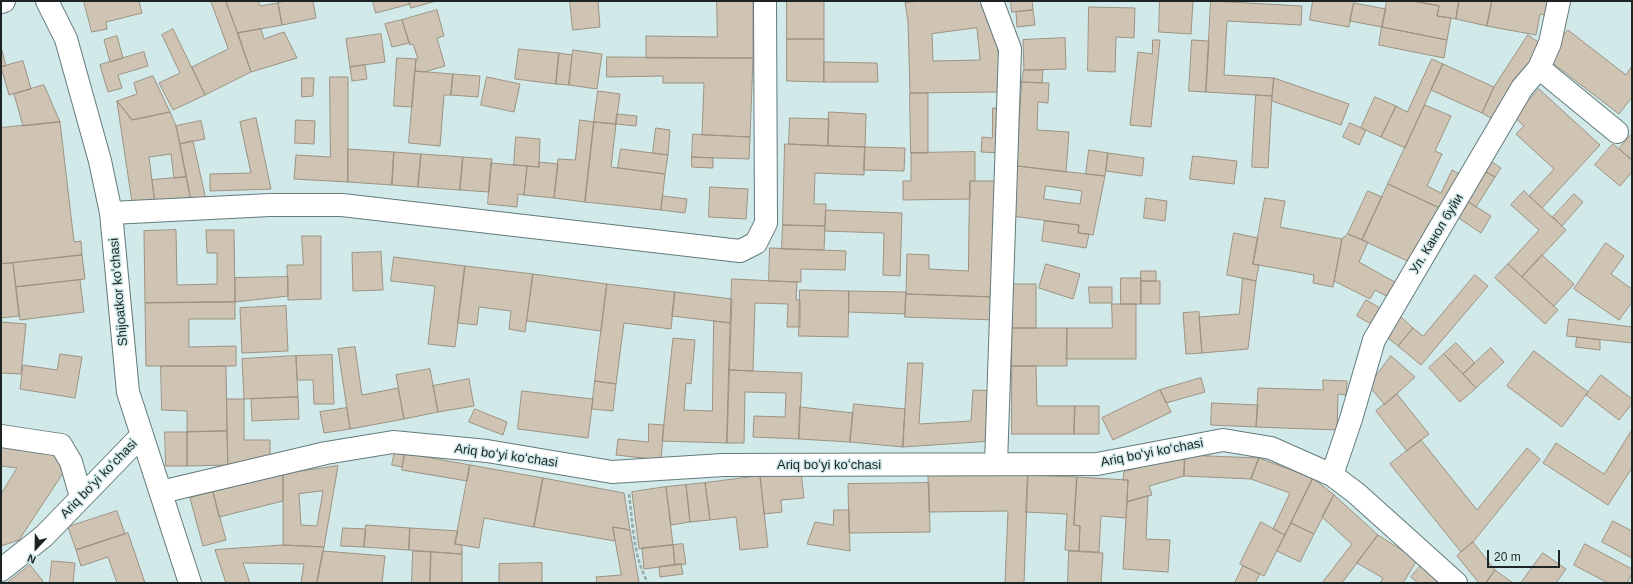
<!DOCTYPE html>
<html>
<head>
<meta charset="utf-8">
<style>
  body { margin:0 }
  #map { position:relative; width:1633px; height:584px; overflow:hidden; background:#d1e9e9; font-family:Helvetica,sans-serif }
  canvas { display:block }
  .frame { position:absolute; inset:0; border:2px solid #1c2425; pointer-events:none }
  .north { position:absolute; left:16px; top:528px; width:40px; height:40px; -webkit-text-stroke:3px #d1e9e9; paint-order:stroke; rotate:202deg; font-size:11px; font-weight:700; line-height:16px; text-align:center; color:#1c2425 }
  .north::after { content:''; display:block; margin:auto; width:14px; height:18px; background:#1c2425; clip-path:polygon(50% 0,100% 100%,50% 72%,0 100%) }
  .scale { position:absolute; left:1487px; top:550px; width:73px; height:18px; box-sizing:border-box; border:2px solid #1c2425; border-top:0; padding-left:5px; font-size:12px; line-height:14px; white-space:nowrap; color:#1c2425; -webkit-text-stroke:3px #d1e9e9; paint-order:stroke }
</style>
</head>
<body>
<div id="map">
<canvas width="1633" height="584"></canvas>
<div class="frame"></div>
<div class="north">N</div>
<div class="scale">20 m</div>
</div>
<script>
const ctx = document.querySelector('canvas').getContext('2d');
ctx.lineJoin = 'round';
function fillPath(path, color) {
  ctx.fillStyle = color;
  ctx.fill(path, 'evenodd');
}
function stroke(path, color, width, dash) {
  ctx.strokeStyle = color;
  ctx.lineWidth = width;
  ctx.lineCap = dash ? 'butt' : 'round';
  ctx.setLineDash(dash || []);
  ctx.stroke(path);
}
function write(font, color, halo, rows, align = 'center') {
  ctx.font = font + ' Helvetica,sans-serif';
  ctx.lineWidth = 3;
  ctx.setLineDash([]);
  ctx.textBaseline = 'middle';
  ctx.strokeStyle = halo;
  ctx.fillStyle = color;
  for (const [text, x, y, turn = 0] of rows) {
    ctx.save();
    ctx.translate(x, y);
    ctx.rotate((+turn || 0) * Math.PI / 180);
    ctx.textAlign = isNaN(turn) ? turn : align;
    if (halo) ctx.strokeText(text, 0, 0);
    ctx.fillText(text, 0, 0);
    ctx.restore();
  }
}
const building = new Path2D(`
  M84,1h55l3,12 -36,9 1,7 -15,3z
  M211,1h15l25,71 -46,23 -13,-28 36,-18z
  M226,1h32l2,5 18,-3 4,22 -44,8z
  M287,1h26l3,17 -34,7 -4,-22z
  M373,1h36l1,3 -34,9z
  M409,1h27l-25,7z
  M570,1h28l2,26 -27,3z
  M717,1h36v57h-107v-22l71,1z
  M787,1h37v38h-37z
  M923,1h67l3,8 6,51 1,32 -90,1 -2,-72 -3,-18zM977,28l3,32 -47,1 -1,-27z
  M1011,1h21l1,9 -21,2z
  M1160,1h33l-2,33 -32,-2z
  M1211,1l91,5 -1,19 -74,-4 -3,54 50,3 -2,18 -66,-4z
  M1313,1h41l-5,26 -39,-7z
  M1387,1h26l26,5 -2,10 14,2 -4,22 -65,-13z
  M1413,1h46l-3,18 -19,-3 2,-10z
  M1459,1h33l-5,25 -31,-7z
  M1492,1h60l-3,15 -9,-2 -4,21 -49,-9z
  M1354,3l32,6 -4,18 -32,-6z
  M1089,7l46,1 -1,30 -18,-1 -1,35 -27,-1z
  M437,10l7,26 -7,2 8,28 -21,6 -9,-1 1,-12h2l-5,-15 -3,1 -8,-25z
  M1033,10l2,15 -18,2 -1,-15z
  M402,20l7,23 -17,4 -7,-23z
  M1382,27l65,13 -3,18 -65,-13z
  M173,29l32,66 -32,15 -14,-27 21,-10 -18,-38z
  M261,29l3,10 20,-7 13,26 -46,14 -13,-39z
  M1568,30l58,45 6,-9v31l-13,17 -73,-56z
  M381,34l4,28 -35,5 -4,-28z
  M1528,35l16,11 -46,76 -16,-9 12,-26z
  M117,36l6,22 -13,4 -6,-22z
  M1065,38l1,31 -42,1 -1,-30z
  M787,39h37v43l-37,-1z
  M1153,40h7l-9,87 -21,-2 8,-73 14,2z
  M1192,40l17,1 -3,51 -17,-1z
  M1,47l5,19 -5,1z
  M519,49l40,4 -3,31 -41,-5z
  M573,50l29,4 -5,35 -28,-4z
  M144,52l4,14 -30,9 4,13 -14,4 -8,-27z
  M559,53l13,2 -3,30 -13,-1z
  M607,57l146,1 -3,79 -48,-2 2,-52h-41v-7l-56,1z
  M397,58l19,1 -4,48 -18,-1z
  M1432,59l11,5 -38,84 -24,-11 15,-31 11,6z
  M23,61l8,28 -22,6 -8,-28z
  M824,62l53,1 1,19h-54z
  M1443,64l51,23 -12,26 -51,-23z
  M365,65l2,14 -15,2 -2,-14z
  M1024,70h19l-1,13 -20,-1z
  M415,71l38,3 -2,21h-7l-4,51 -31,-3z
  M453,74l27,2 -2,21 -27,-2z
  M153,76l17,36 -38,8 -15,-19 20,-7 -3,-11z
  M330,77h18v105l-54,-3 2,-24 34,2z
  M487,77l33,7 -6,28 -33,-7z
  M302,78h12l-1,18 -11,1z
  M1274,78l75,26 -8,21 -69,-24z
  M1022,82l27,1 -1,20 -10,-1 -1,28 32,2 -3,40 -49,-6z
  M44,85l16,37 -37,4 -9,-32z
  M1539,89l61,56 -58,63 -13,-12 25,-27 -38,-35 8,-8 -10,-9z
  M598,91l22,3 -4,30 -22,-2z
  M910,93h18v60h-17z
  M1256,95l16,1 -4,72 -16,-1z
  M1375,97l21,9 -15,31 -20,-9z
  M117,101l15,19 38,-8 6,14 10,51 -12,1 -3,-24 -22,3 6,47 -22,2z
  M1425,105l26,11 -16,35 7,3 -15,32 14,7 11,-23 12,6 -20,34 -56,-26z
  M993,108l11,1 -2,44 -21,-1 1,-15 10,1z
  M829,112l37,2 -1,33 -37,-1z
  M617,114l20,2 -1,10 -20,-2z
  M256,118l15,71 -61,2v-17l41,-1 -11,-51z
  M790,118l39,1 -1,27 -39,-2z
  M296,120l19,1 -1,23 -19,-1z
  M580,120l14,2 -9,80 -31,-4 4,-39 17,1z
  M201,121l4,18 -25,5 -4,-18z
  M60,122l14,120 7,-1 1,14 -81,9v-136z
  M594,122l22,2 -5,43 54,7 -4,36 -76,-8z
  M1350,123l16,7 -7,15 -16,-8z
  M656,128l14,2 -2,25 -15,-2z
  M693,134l57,3 -1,22 -57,-2z
  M1632,134v26l-13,-11z
  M516,137l24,2 -1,28 -25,-2z
  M193,141l13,59 -15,1 -11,-57z
  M785,144l80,3 -1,28 -49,-2 -1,31h12l-1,22 -42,-1z
  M1613,144l19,16v12l-12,14 -25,-21z
  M865,147l40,1 -1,23 -40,-1z
  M348,149l46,3 -2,33 -44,-3z
  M621,149l47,6 -3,19 -47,-6z
  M1089,150l19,3 -3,23 -19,-2z
  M394,152l27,2 -3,33 -26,-2z
  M975,152v29h-5v18l-67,1v-19h8v-28z
  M1108,153l36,5 -2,18 -36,-5z
  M421,154l42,3 -3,33 -42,-3z
  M1193,156l44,5 -3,23 -44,-5z
  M463,157l29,2 -3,33 -29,-2z
  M692,157l21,1v10l-21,-1z
  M539,162l19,2 -4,34 -30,-3 3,-29 12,1z
  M1492,162l9,6 -6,9 -9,-5z
  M491,163l36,3 -3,29 -6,-1 -1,13 -29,-3z
  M1017,166l88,10 -12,59 -15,-2 1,-8 -67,-9zM1046,186l36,5 -2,13 -36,-5z
  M1486,172l9,5 -19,30 -9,-6z
  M186,177l5,24 -36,3 -3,-24z
  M970,181h30l-4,116 -90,-3 1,-40 22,1v14l39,2z
  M1388,184l56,26 -30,54 -52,-24z
  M710,187l38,2 -2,30 -37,-2z
  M1368,191l14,6 -20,43 -14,-6z
  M1524,191l42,39 -44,47 -14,-13 31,-34 -28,-25z
  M1574,194l9,8 -21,24 -9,-9z
  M663,196l24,3 -2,14 -24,-3z
  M1146,198l21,3 -2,20 -21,-3z
  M1265,198l20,3 -5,26 62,12 -9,48 -20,-4 1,-8 -61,-11z
  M1467,201l24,15 -10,17 -24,-16z
  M826,210l76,3 -2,63 -17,-1 1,-42 -59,-2z
  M1045,221l34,4 -1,8 11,1 -3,14 -44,-7z
  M783,225l42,1 -1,24 -42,-1z
  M176,230l1,55 40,-1v-31h-10l-1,-23h28l1,72 -90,1 -1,-72z
  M1234,233l24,5 -5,26 6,1 -3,16 -29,-6z
  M1348,234l20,8 -9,20 41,23 -8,14 -17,-9 -5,9 -36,-18 8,-42z
  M302,236h19v63l-33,1 -1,-35h16z
  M1606,243l18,13 -13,18 21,15v13l-13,18 -45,-31z
  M770,248l76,3 -1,19 -44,-1v13l-32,-1z
  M381,252l2,38 -30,1 -1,-38z
  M82,255l3,24 -69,8 -3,-24z
  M1542,255l32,29 -20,22 -32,-29z
  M394,257l71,9 -10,81 -27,-3 7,-58 -44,-5z
  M13,263l6,53 -18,2v-54z
  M1046,264l34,10 -7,25 -34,-11z
  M1508,264l50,46 -13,14 -50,-46z
  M465,266l68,8 -8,58 -16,-3 2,-18 -32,-4 -2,18 -19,-2z
  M1141,271h15v10h-15z
  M533,274l74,10 -6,47 -74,-10z
  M1475,275l13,11 -67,79 -23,-19 15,-18 10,8z
  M288,277v19l-53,6v-24z
  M1121,278h20v26h-20z
  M1243,278l13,3 -8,68 -46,4 -3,-36 40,-3z
  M732,279l65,3 -1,18h4v27h-13l1,-23 -33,-1 -2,68 -24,-1z
  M80,280l4,32 -64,8 -4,-33z
  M1141,281h19v23h-19z
  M607,284l68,8 -4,37 -47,-6 -8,61 -21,-3z
  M1012,284h24v44h-24z
  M1089,287h23v16h-22z
  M800,290l49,1 -1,46 -49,-1z
  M849,291l57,1 -1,22 -56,-2z
  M675,292l57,7 -1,24 -59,-7z
  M906,294l90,3 -1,23 -90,-3z
  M1366,300l21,12 -9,16 -21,-12z
  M235,302v17h-46v28l47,-1v20h-90l-1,-63z
  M1112,304h24v55h-70l1,-31h45z
  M286,306l2,45 -46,2 -2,-45z
  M1199,312l3,41 -16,1 -3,-41z
  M1399,315l14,13 -15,18 -15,-12z
  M1569,319l63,8v16l-65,-7z
  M714,321l17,2 -4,120 -65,-2 11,-103 22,2 -4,44 -5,-1 -2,27 28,1z
  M1,322l25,2 -5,50 -20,-1z
  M1012,328h55v38h-55z
  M1577,337l23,3v10l-24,-3z
  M1456,343l19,20 -12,11 -19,-20z
  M355,347l7,48 36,-7 6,31 -54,10 -12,-80z
  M1491,348l13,14 -28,26 -13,-14z
  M1534,351l54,41 -26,35 -55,-41z
  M60,354l22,3 -7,41 -55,-9 3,-24 34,5z
  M1444,354l32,34 -16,14 -31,-34z
  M332,355l2,49h-20l-1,-24h-16l-1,-24z
  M296,356l2,41 -54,2 -2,-40z
  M1391,356l24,21 -30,28 -16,-19z
  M908,363h15l-4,61 52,-3 2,-31 22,1 -3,50 -89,6z
  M161,366h65l1,65 -40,1v-21l-25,-1z
  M1012,366h24l1,40h38l-1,28h-62z
  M430,369l8,43 -34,7 -8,-44z
  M729,370l73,3 -3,66 -46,-2 1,-21 31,1 1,-24 -41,-1 -1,51h-17z
  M1601,375l31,24v5l-13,16 -33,-25z
  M1201,378l4,14 -39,11 -6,-13z
  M469,379l5,27 -36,6 -5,-26z
  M1323,380l24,1 -1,14 -8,-1 -1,36 -81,-3 2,-39 65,2z
  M595,381l21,3 -3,27 -21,-2z
  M1160,390l11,22 -58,28 -11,-22z
  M522,391l71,8 -5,39 -70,-9z
  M1397,394l32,40 -22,17 -31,-40z
  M298,397l1,22 -47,2 -1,-22z
  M227,399h17v41h26v20l-42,5z
  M1212,403l46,2 -2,22 -45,-2z
  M854,404l51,5 -2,38 -53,-5z
  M1075,406h24v28h-25z
  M800,407l53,6 -3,29 -51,-3z
  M347,408l3,21 -26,4 -4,-21z
  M475,409l32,13 -4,13 -34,-13z
  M649,424l15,1 -3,35 -45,-5 2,-16 30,3z
  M1632,430v38l-24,37 -65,-42 13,-20 48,31z
  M227,431l1,34 -41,1v-34z
  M165,432h22v34h-21z
  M1421,440l56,70 50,-62 13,11 -67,83 -12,10 -71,-88z
  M1,441l59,9 7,17 -48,73 -18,6v-52l16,-26 -16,-2z
  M395,451l10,2 -3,14 -10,-2z
  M405,453l65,12 -3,16 -65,-11z
  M1185,455l-1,21 -35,10 3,9 -25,7 1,-22h-5l1,-8z
  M1185,455l74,3 -8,21 -67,-3z
  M1259,458l54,20 -28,57 -12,-6 17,-36 -39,-14z
  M470,465l73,13 -9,49 -50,-9 -5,30 -24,-4z
  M338,466l-14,81 -41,-2v-71zM323,491l-6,35 -16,-1 -2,-31z
  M801,472l3,26 -23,2 1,12 -18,2 -4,-38z
  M283,474v27l-64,16 -6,-25z
  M1028,475l-4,108h-19l3,-72 -79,1 -1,-36z
  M1028,475l49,2 -3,48 6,1 -1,25 -14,-1 2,-36 -41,-2z
  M760,476l8,71 -28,3 -4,-33 -26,3 -5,-37z
  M1077,477l51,3 -2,38 -25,-2 -2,36 -20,-1 1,-25 -6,-1z
  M543,478l81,15 6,37 -17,-3 2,14 -81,-14z
  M1313,478l21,17 -20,39 -23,-11z
  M705,483l5,37 -20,2 -4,-37z
  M929,483l1,49 -81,1 -1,-49z
  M686,485l4,37 -19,3 -5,-38z
  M666,487l7,58 -34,4 -7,-57z
  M213,492l13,48 -23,6 -13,-48z
  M1334,495l44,40 -36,48h-20l30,-39 -30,-27z
  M1148,496l-2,43 24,1 -2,32 -45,-3 4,-67z
  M834,510h15l1,41 -43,-7 8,-22 18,3z
  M117,511l8,23 -49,16 -8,-23z
  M1613,521l19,10v27l-30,-16z
  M1261,522l24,13 -21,41 -24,-12z
  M1291,523l23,11 -14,28 -23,-11z
  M366,525l44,3 -1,22 -45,-3z
  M613,527l17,3 9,53h-42l-1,-6 25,-2z
  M343,528l23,1 -2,18 -23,-1z
  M410,528l48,3 -3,13 7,1v9l-53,-4z
  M128,533l17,50h-28l-9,-26 -27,9 -5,-16z
  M1378,535l39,25 -14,23h-23l3,-5 -26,-15z
  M1473,542l22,28 -9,13h-7l-22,-27z
  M683,544l3,20 -11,1 -2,-20z
  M1585,544l47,25v5l-5,9h-19l-34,-18z
  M283,545l41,2 -7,36h-16l3,-19 -61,-1 7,20h-24l-11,-33z
  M673,545l2,20 -31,4 -2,-21z
  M323,551l62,5 -3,27h-65z
  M413,551l18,1 -1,31h-18z
  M1069,551l34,2 -2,30h-33z
  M431,552l31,2v29h-32z
  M1543,553l23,16 -10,14h-35z
  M52,561l23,2 -2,20h-23z
  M1424,562l23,21h-29l-7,-6z
  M542,563v20h-43v-19z
  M681,564l2,10 -23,3 -1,-10z
  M30,565l13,16 -2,2h-34z
  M1243,566l17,8 -5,9h-20z
  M1495,570l18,13h-27z`);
const path = new Path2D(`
  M629,494c4,30 4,62 19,89`);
const minor = new Path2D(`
  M47,1l19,38 34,122 11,52 17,179 62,191
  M992,1l18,48 -14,415
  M1,2l3,-1
  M1539,68l78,64
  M111,213l159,-8h72l398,46 16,-8 10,-20 -1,-222
  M1,436l60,9 10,17 10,35
  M1332,475l19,-56 23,-79 148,-252 17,-20 11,-25 9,-42
  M161,492l165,-39 67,-11 94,9 125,21 111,-7 374,-1 126,-24 48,8 61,27 24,18 100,90
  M1,570l43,-34 98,-101`);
const streetNames = [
  ["Ул. Канол буйи",1437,234,-59],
  ["Shijoatkor koʻchasi",119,292,-95],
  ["Ariq boʻyi koʻchasi",1152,453,-11],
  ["Ariq boʻyi koʻchasi",506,456,8],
  ["Ariq boʻyi koʻchasi",829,465],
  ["Ariq boʻyi koʻchasi",99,479,-46]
];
fillPath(building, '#cfc4b4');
stroke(building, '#9c9282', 1);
stroke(minor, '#647a7b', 24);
stroke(path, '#98abab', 2.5, [4, 2]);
stroke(minor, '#fff', 22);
write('13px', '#1c2425', '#d1e9e9', streetNames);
</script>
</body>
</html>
